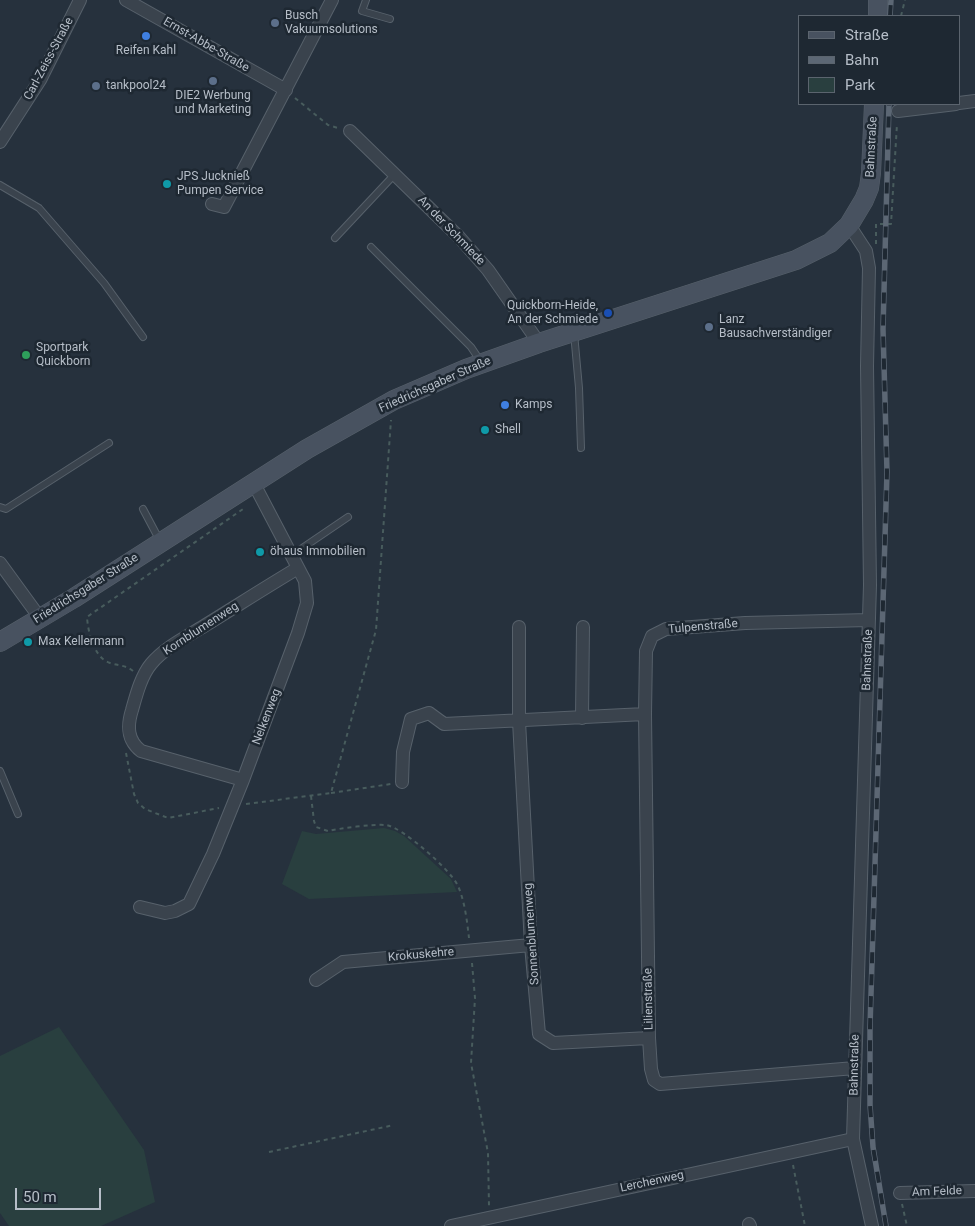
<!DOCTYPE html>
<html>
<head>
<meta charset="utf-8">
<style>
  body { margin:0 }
  #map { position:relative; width:975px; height:1226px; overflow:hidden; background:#26313d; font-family:Roboto,sans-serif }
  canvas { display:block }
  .legend { position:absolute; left:798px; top:15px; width:162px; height:90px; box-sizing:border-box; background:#1e2832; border:1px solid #5b646e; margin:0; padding:6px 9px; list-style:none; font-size:15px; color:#b6bec8 }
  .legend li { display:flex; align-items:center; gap:10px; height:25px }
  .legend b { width:25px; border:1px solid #5b646e }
  .scale { position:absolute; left:15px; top:1188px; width:86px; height:22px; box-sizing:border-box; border:2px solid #b6bec8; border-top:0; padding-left:6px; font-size:15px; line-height:18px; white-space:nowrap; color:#b6bec8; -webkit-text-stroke:4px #1e2832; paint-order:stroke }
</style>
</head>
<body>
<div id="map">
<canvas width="975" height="1226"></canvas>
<ul class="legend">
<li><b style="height:6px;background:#485260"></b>Straße</li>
<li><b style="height:6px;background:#5c6774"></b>Bahn</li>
<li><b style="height:14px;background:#293f3f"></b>Park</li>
</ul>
<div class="scale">50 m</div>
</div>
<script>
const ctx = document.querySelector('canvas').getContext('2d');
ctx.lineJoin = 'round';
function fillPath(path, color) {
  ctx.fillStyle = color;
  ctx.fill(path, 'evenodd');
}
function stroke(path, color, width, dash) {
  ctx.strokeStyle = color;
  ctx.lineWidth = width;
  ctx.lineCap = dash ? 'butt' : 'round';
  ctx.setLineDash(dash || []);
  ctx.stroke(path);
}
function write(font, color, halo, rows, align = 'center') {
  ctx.font = font + ' Roboto,sans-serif';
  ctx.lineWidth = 5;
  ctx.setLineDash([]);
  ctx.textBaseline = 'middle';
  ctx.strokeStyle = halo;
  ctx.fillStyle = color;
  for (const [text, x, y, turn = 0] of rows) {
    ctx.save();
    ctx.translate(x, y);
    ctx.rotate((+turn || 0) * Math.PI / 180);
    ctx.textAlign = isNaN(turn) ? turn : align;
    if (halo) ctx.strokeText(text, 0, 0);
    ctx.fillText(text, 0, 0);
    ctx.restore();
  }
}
const green = new Path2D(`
  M384,828l11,3 9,5 47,43 6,13 -148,7 -27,-15 20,-53 14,3z
  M59,1027l85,123 11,52 -54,24h-92l-9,-13v-157z`);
const path = new Path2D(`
  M901,16l4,-16
  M295,98l33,27 10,3
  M876,244v-20h15l6,-100
  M133,671c-7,-6 -14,-5 -23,-8 -16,-5 -22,-31 -23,-46l156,-108
  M126,753l8,41 4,9 7,6 23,9 51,-10
  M331,793l60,-9
  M311,796l3,25 2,6 12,4c14,-3 44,-7 58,-6 16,2 65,45 72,61 7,16 9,35 11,52
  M246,804l85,-11 45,-163 15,-210
  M472,963l3,35 -4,65 17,90 1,53
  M269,1152l125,-27
  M793,1165l12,61
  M902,1204l5,22`);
const lane = new Path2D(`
  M366,0l-4,11 28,8
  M0,185l39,23 65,75 39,54
  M335,238l60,-64
  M371,247l100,100 10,15
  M574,333l5,55 2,60
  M0,507l6,2 103,-66
  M143,509l17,32
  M292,555l56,-38
  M0,771l18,43`);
const street = new Path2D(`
  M126,0l160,90
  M959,103l16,-2
  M898,111l58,-7
  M350,131l109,106 29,33 51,73
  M0,142l40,-62 40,-80
  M212,204l12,3 108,-207
  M849,225l17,26 3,17 -2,98 3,219 -17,554 19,87
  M0,563l40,55
  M519,627v94l12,224 8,89 14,9 96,-5
  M645,714l4,324 2,31 3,11 6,4 195,-16
  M582,718l1,-91
  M243,780l-102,-29c-14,-11 -14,-25 -9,-41 4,-14 9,-34 19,-46 13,-16 35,-27 53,-38 31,-19 62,-39 94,-58
  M402,782l1,-30 8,-33 18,-6 15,11 201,-10 1,-63 6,-15 14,-7 79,-6 124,-3
  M140,907l25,6 10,-2 14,-7 24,-50 30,-74 55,-147 9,-30 -2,-22 -52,-99
  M316,980l27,-18 188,-17
  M900,1193l75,-2
  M749,1224l1,2
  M451,1226l402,-87`);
const secondary = new Path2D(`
  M878,16v-16
  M0,642l74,-44 233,-149 87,-49 72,-31 73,-26 257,-83 34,-17 19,-18 15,-25 5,-12 2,-15 3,-69`);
const rail = new Path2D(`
  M890,16l1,-16
  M886,1226l-13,-79 -3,-42v-78l17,-555 -4,-143 6,-225`);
const markers = [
  [275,23,5,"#5c6f8a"],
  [146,36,5,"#3f7fe0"],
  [213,81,5,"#5c6f8a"],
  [96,86,5,"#5c6f8a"],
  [167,184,5,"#0f9aa8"],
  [608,313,5,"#1a4fb4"],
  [709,327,5,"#5c6f8a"],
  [26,355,5,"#2e9e5b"],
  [505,405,5,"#3f7fe0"],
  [485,430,5,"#0f9aa8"],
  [260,552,5,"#0f9aa8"],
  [28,642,5,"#0f9aa8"]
];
const poiNames = [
  ["Busch",285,16],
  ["Vakuumsolutions",285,30],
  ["Reifen Kahl",146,51,"center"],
  ["tankpool24",106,86],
  ["DIE2 Werbung",213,96,"center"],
  ["und Marketing",213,110,"center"],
  ["JPS Jucknieß",177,177],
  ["Pumpen Service",177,191],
  ["Quickborn-Heide,",598,306,"right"],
  ["An der Schmiede",598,320,"right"],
  ["Lanz",719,320],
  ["Bausachverständiger",719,334],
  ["Sportpark",36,348],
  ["Quickborn",36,362],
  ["Kamps",515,405],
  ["Shell",495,430],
  ["öhaus Immobilien",270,552],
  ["Max Kellermann",38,642]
];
const streetNames = [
  ["Ernst-Abbe-Straße",206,45,30],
  ["Carl-Zeiss-Straße",49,59,-62],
  ["Bahnstraße",872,147,-87],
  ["An der Schmiede",451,231,46],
  ["Friedrichsgaber Straße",435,385,-24],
  ["Friedrichsgaber Straße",86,589,-32],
  ["Tulpenstraße",703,627,-5],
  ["Kornblumenweg",201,629,-33],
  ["Bahnstraße",868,660,-88],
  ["Nelkenweg",267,717,-69],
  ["Sonnenblumenweg",532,934,-94],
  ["Krokuskehre",421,955,-5],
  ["Lilienstraße",649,999,-91],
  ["Bahnstraße",855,1065,-89],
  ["Lerchenweg",652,1182,-12],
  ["Am Felde",937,1192,-2]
];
fillPath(green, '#293f3f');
stroke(lane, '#57616b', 8);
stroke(street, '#57616b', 14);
stroke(secondary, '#57616b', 20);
stroke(path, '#485c5d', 2, [4, 4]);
stroke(lane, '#3a434d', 6);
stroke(street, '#3a434d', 12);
stroke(secondary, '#485260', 19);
stroke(rail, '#5c6774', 5.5);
stroke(rail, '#1e2832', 4, [11]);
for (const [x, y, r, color] of markers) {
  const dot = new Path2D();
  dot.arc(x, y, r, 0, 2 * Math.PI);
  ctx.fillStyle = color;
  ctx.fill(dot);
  stroke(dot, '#1e2832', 2);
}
write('12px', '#b6bec8', '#1e2832', poiNames, 'left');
write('12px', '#b6bec8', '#1e2832', streetNames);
</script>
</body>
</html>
